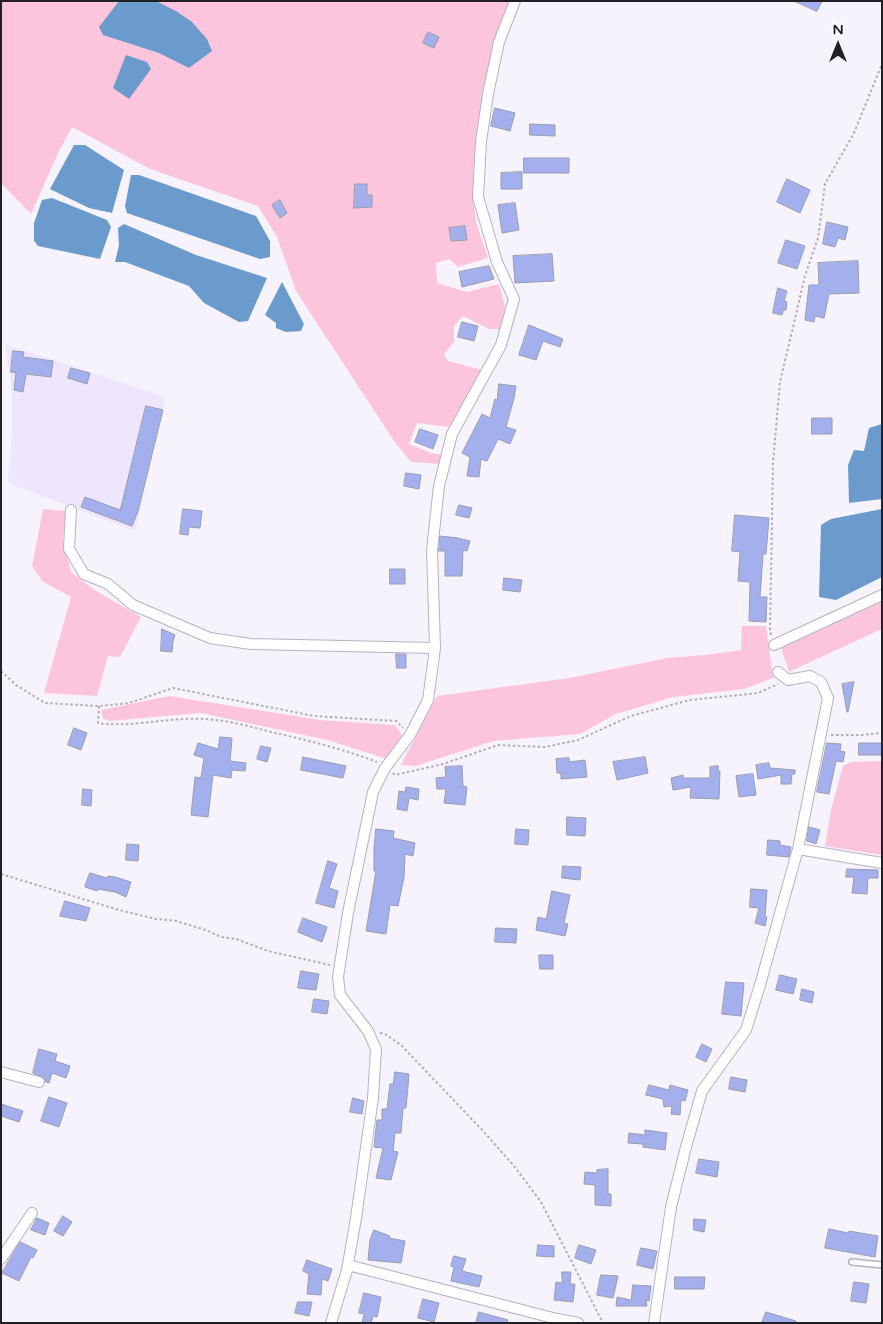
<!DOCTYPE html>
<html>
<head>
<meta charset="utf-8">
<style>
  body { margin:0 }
  #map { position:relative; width:883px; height:1324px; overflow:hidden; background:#f6f3fd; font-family:"Varela Round",sans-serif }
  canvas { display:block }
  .frame { position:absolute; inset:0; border:2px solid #222026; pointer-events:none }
  .north { position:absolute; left:813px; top:20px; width:50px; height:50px; -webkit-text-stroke:4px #fff; paint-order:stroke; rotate:0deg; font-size:14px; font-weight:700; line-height:20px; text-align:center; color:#222026 }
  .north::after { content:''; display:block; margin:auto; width:18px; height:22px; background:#222026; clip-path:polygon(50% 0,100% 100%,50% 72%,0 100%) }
</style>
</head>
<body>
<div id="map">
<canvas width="883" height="1324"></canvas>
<div class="frame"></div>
<div class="north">N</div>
</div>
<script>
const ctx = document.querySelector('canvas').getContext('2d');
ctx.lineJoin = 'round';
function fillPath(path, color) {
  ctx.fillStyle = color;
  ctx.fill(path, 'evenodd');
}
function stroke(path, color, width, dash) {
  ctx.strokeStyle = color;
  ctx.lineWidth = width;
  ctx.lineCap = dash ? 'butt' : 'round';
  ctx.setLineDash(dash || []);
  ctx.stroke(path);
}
const built = new Path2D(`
  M5,344l160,53 -30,134 -127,-48 4,-53v-41z`);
const green = new Path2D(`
  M1,1h510l-19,49 -10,50 -9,73 1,34 2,15 12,36 -30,9 -9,-8 -13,4 1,20 30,9 32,-8 6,22 -4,23h-12l-26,-13 -9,10v16l-10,12 4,7 34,9 -22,43 -12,14 -31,-4 -8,21 22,9 11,2 -2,9 -29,-2 -17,-21 -98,-150 -19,-54 -19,-31 -108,-37 -78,-42 -13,24 -28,63 -30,-31z
  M43,509l23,2 -3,28 8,33 25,19 45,26 -21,40 -12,-1 -11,40 -53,-3 27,-96 -29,-16 -10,-15z
  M882,602v27l-93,43 -8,-24z
  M742,626h24l7,52 -29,11 -71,8 -57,17 -36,20 -86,7 -79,25 -14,-1 36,-69 132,-18 98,-20 38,-3 36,-5z
  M169,696l151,24 75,5 7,10 -15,24 -60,-19 -126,-27 -92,8 -6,-3 -2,-8z
  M882,761v94l-57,-9 6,-36 12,-44 8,-4z`);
const water = new Path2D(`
  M119,1h37l20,10 16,11 15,17 5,12 -23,17 -30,-15 -56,-18 -4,-8z
  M126,55l21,7 4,7 -22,30 -16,-11z
  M74,145h11l39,25 -12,43 -23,-5 -39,-19z
  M131,175h8l117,41 14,25v16l-10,2 -133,-46 -2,-7z
  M52,198l55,22 4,7 -11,32 -62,-13 -4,-5v-18l8,-23z
  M124,224l72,31 71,23 -19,43 -9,1 -35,-19 -15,-17 -64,-24h-10l4,-17 -1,-17z
  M282,282l22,42 -3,7 -15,1 -10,-4v-5l-11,-8z
  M882,424v75l-33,4 -1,-38 6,-15 10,1 5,-23z
  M882,509v68l-46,23 -17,-3 2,-72 10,-6z`);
const building = new Path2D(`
  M794,1h28l-5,10z
  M428,32l11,5 -5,11 -11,-5z
  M495,108l20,5 -5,18 -19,-5z
  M530,124l25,1v11l-25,-1z
  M524,158h45v15h-45z
  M522,172v17h-21v-16z
  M787,179l23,11 -10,23 -23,-11z
  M355,184h12v11h5v12l-18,1z
  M280,200l7,13 -7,5 -8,-13z
  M515,203l4,27 -17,3 -4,-28z
  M827,222l21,5 -3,13 -7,-2 -3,9 -12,-3z
  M465,226l2,14 -16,1 -2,-13z
  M786,240l19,6 -8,23 -19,-6z
  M552,254l2,27 -39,2 -2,-27z
  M858,261l1,32 -30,1 -5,24 -9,-2 -1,6 -9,-2 4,-35h10l-1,-22z
  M489,266l5,13 -32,8 -3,-15z
  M778,288l9,3 -3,10 3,1 -1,8h-3l-1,5 -9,-2z
  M462,322l16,4 -4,15 -16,-4z
  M529,325l34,14 -3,8 -17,-6 -7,19 -17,-5z
  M13,351l11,1 -1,5 30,4 -2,16 -25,-3 -3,18 -9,-2 2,-17 -5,-1z
  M71,368l19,5 -3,11 -19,-6z
  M499,384l17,2 -2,12 -8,29 10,3 -6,14 -12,-5 -11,22 -6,-2 -2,18 -12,-1 3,-19 -8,-4 20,-39 8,4 5,-19 2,1z
  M146,406l17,4 -25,101 -6,15 -51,-19 4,-10 35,13z
  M812,418h20v16h-20z
  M420,429l18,6 -5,14 -18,-7z
  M406,473l15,2 -2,14 -15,-3z
  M459,505l13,3 -3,10 -13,-3z
  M183,509l19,2 -2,17 -11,-1 -1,8 -8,-1z
  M735,515l34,3 -3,36h-3l-3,43h7l-1,25 -17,-1 1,-39 -12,-1 2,-29 -8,-1z
  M440,536l18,2 12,3 -3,10 -4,-1 -1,26h-17v-25h-6z
  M390,569h15v15h-15z
  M504,578l18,2 -2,12 -17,-2z
  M162,629l13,6 -2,6 -1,11 -11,-1z
  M396,654h10v14h-9z
  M854,682l-6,30h-1l-5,-28z
  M74,728l13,5 -6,17 -13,-5z
  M220,737l12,1 -2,23 16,2 -1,8 -13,-1 -1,8 -18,-3 -5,42 -17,-2 4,-38 6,1 3,-20 -10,-3 4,-12 20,6z
  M827,743l14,1 -1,7 5,1 -2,10 -7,-1 -7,33 -12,-2z
  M859,743h23v12h-23z
  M261,746l10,2 -4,14 -10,-3z
  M303,757l43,9 -3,12 -42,-8z
  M645,757l3,16 -31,7 -4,-18z
  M569,758v4l16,-2 2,17 -26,2v-6h-4l-1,-14z
  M769,763l1,5 25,2v4h-3l-1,10h-10v-9l-23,4 -2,-14z
  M462,766l1,20 4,1 -2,18 -21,-2 2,-14h-9l-1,-11 10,-1 -1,-10z
  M718,766v5h2l-1,28 -29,-1 1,-11 -18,3 -2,-12 12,-3v3h27v-11z
  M753,774l3,21 -17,2 -3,-21z
  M406,787l13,2 -1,11 -9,-2 -2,13 -10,-2 2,-18 6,1z
  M83,789l9,1 -1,16 -9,-1z
  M567,817l19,1 -1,18 -18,-1z
  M809,827l11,3 -4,14 -9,-3z
  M376,829l18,2 -1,7 22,5 -2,13 -8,-2 -1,23 -6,29 -8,-1 -4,29 -20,-3 10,-60h-2v-22z
  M516,829l13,1 -1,15 -13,-1z
  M768,840l12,1v4l11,2 -2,10 -22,-2z
  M127,844l12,1 -1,16 -12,-1z
  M328,861l9,3 -8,24 9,3 -4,17 -18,-5z
  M563,866l18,1 -1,13 -18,-2z
  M847,869l31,1v8h-10l-1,16 -15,-1 2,-16h-8z
  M90,873l17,5 1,-2 7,1 16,5 -5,15 -11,-5 -17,-3 -1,2 -12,-4z
  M751,889l16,1 -2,27h2l-2,9 -10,-3 4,-15 -9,-1z
  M552,891l18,4 -6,28 4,1 -3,12 -29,-6 2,-13 8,2z
  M65,901l25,7 -4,13 -26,-5z
  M303,918l24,9 -5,15 -24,-10z
  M496,928l21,1 -1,14 -21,-1z
  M539,955h14v14h-13z
  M301,971l18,3 -3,16 -18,-2z
  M780,975l17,4 -4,15 -17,-4z
  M726,982l18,1 -3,33 -19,-2z
  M802,989l12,3 -2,11 -12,-3z
  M314,999l15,2 -2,13 -15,-2z
  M702,1044l10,5 -6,13 -10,-5z
  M39,1049l18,5 -2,7 15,5 -4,12 -14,-5 -3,10 -3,-1 -3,-5 -10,-4z
  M395,1072l14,2 -1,12 -2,22h-3l-2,25h-6l-2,18 5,1 -7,28 -15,-2 7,-30 -9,-1 3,-27h5v-11h5l3,-25h3z
  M731,1077l16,3 -2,12 -16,-3z
  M649,1085l20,5 1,-5 18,5 -3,11 -4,-1 -1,15 -9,-1 1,-8 -8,1 -1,-8 -17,-4z
  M49,1097l18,6 -8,24 -18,-6z
  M353,1098l11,3 -2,13 -12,-2z
  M1,1104l22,7 -4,11 -18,-6z
  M645,1130l22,3 -2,17 -22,-3v-3l-15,-1 1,-10 16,2z
  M699,1159l20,3 -2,15 -21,-4z
  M608,1169v25h3v12l-16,-1v-20l-11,-1 1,-12 12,1v-3z
  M63,1216l9,6 -9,14 -9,-5z
  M37,1218l12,5 -4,12 -14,-5z
  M694,1219l12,1 -2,12 -10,-2z
  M829,1229l19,4 1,-2 29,5 -3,21 -50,-9z
  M374,1230l16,6 -1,2 16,3 -4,22 -33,-3 2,-20z
  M20,1242l17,8 -4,8 -2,-1 -12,24 -17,-8z
  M538,1245l16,1v11l-17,-1z
  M579,1245l17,5 -5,14 -16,-6z
  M641,1248l16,3 -4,18 -16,-4z
  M454,1256l12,3 -4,12 20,5 -3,11 -28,-6 3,-14 -3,-1z
  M307,1260l25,9 -4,12 -6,-2 -1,16 -14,-1 2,-20 -6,-3z
  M562,1272h9l-1,12h5l-2,18 -19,-2 2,-18 6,1z
  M601,1275l17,1 -5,22 -16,-3z
  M675,1277h30l-1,12h-29z
  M854,1282l15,2 -3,19 -15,-2z
  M633,1285l18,1 -2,15 -3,-1 1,6h-31l1,-9 14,3z
  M364,1293l17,4 -4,20 -4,-1 -2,7h-9l2,-9 -5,-1z
  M423,1299l16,4 -5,19 -16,-4z
  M298,1302h14l-3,14 -14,-3z
  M479,1312l29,8 -1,3h-31z
  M766,1312l30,9v2h-34z`);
const path = new Path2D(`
  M771,635l-1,-6 3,-166 7,-81 25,-106 13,-38 7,-54 29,-51 28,-69
  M1,671l15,14 29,18 54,3 30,-3 44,-15 141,28 82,5 7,7
  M99,706l-1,17c35,5 70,-6 106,-4 22,1 45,7 67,13 36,8 72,17 106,30
  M831,735h29l22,-2
  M393,773l2,2 48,-11 55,-19 47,2 33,-7 53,-24 59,-16 68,-7 20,-9
  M1,874l118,36 37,9 20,2 30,9 15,7 15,2 32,12 62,14
  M380,1033l5,1 16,11 83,87 30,34 27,36 62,121`);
const lane = new Path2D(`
  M852,1262l30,3`);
const street = new Path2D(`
  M71,510l-2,39 15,25 24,10 25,21 77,33 41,6 184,4
  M774,645l108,-50
  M798,849l84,14
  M1,1072l38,10
  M1,1259l31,-46
  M348,1265l209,54 21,4
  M331,1323l16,-53 9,-52 17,-120 3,-49 -8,-18 -28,-36 -2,-18 10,-64 25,-121 12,-24 25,-33 18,-35 7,-52 -3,-98 7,-64 13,-52 49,-89 13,-46 -17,-37 -19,-65 3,-55 7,-48 11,-52 16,-41
  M654,1323l17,-116 15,-60 16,-56 44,-61 14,-45 38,-136 30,-151 -7,-16 -11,-6 -22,4 -10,-8`);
fillPath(built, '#eee6fe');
fillPath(green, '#fdc5dc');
fillPath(water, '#6b9bcc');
fillPath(building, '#a4b0ee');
stroke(building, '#989cac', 1);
stroke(lane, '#b6b1c1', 8);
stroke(street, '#b6b1c1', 12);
stroke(path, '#b0adb6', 2, [2.5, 2.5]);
stroke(lane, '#fff', 5);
stroke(street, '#fff', 10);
</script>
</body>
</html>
